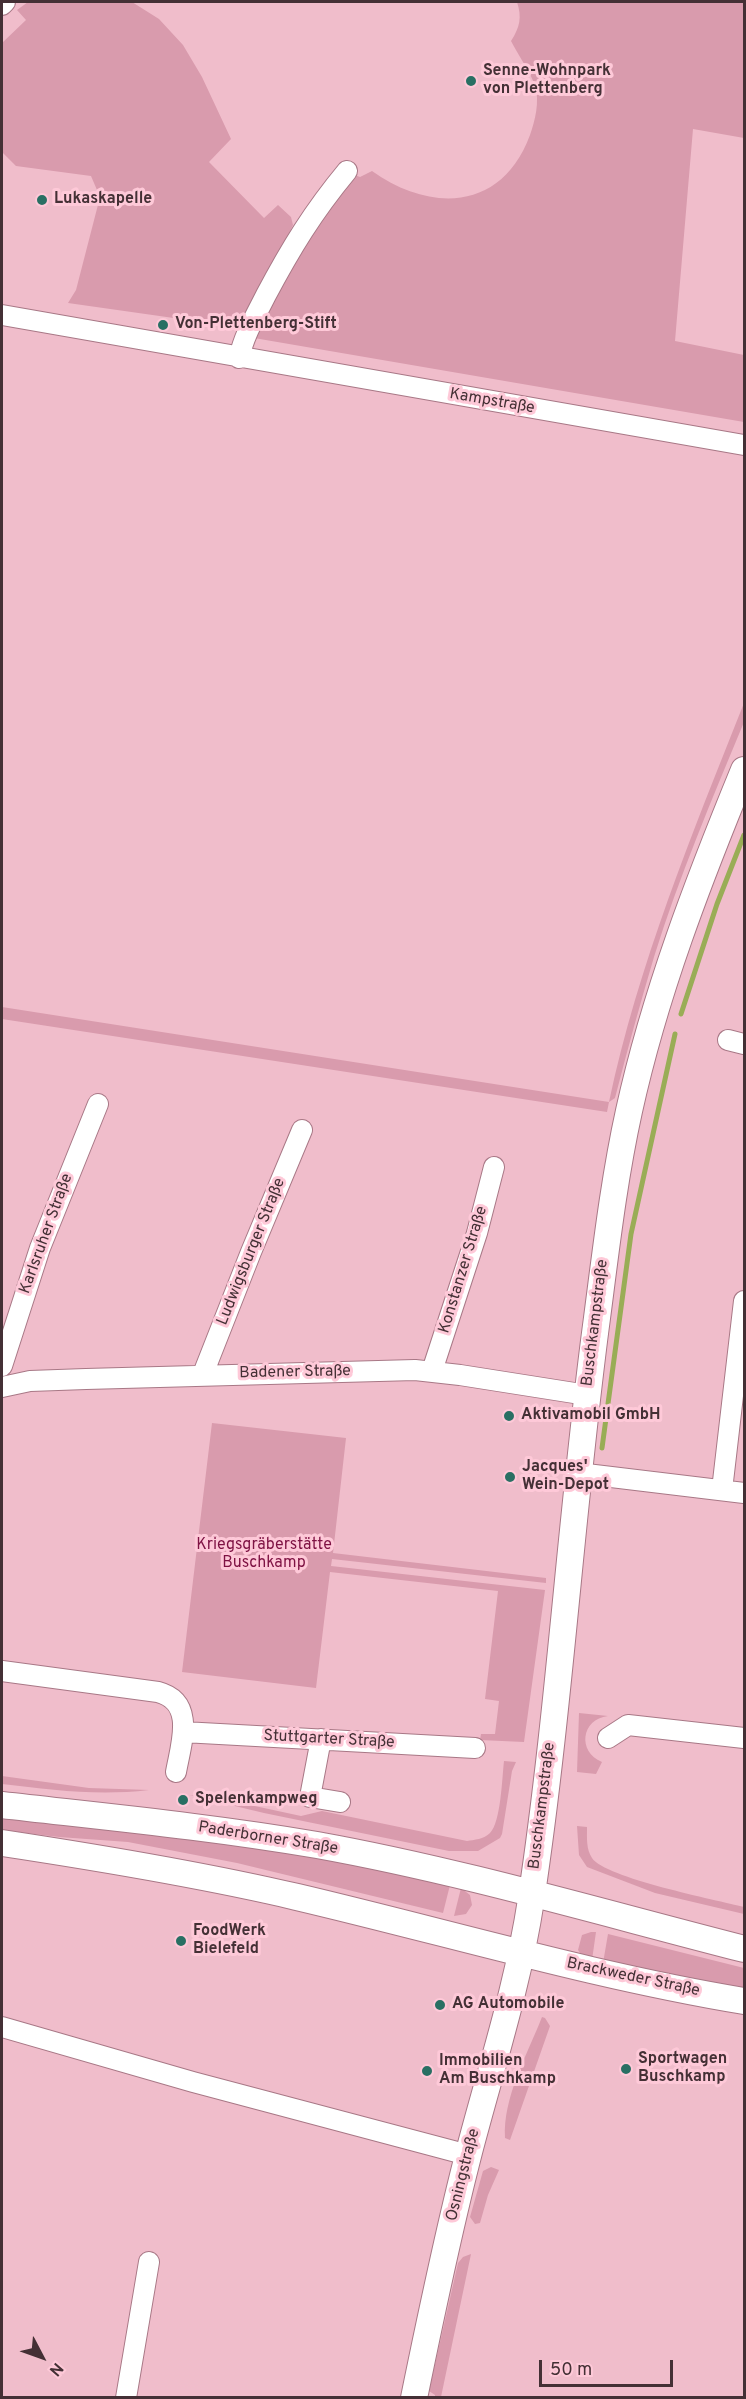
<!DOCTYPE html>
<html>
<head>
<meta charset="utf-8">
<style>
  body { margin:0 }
  #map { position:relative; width:746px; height:2399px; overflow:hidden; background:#f0bdcb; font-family:Overpass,sans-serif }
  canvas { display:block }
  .frame { position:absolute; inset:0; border:3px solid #443035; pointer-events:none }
  .north { position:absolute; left:12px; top:2327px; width:60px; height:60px; -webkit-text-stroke:4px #fec9d8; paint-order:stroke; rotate:131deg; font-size:16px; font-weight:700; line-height:24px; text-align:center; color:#443035 }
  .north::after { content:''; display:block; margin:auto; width:21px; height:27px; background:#443035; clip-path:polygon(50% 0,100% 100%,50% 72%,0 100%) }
  .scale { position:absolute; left:539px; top:2360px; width:134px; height:27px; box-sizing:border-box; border:3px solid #443035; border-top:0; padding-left:8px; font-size:18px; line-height:21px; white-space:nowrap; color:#443035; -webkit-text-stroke:4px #fec9d8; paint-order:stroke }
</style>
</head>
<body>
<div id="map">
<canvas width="746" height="2399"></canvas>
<div class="frame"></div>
<div class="north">N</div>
<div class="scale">50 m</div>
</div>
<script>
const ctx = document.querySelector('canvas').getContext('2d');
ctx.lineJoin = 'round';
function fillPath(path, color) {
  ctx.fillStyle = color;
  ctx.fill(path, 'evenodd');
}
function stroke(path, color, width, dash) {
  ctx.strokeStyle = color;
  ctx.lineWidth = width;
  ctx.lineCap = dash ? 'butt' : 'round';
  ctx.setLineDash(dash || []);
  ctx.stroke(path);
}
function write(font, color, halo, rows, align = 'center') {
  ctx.font = font + ' Overpass,sans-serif';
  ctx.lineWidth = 6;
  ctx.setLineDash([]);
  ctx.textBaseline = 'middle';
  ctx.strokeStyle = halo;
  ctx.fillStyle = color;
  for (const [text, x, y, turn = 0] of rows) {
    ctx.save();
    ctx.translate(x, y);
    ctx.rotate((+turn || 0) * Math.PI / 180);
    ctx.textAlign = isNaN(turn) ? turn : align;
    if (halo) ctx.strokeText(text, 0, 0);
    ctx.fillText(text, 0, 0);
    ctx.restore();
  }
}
const green = new Path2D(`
  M28,2h104l27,17 24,26 19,32 29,62 -22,23 55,56 14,-13 13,12 2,8 -49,103 -176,-25 8,-13 24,-93 -9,-21 -75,-10 -14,-14v-109l24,-23 -9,-10z
  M517,2h227v136l-51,-9 -18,212 69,14v67l-490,-84 18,-43 80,-121 8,3 12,-6c59,42 130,40 158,-36 5,-14 10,-34 5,-49 -5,-15 -17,-31 -24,-45 9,-14 11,-24 6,-39z
  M744,703v19c-32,77 -65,155 -90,235 -14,47 -27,94 -39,141l-6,4 -2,10 -605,-93v-12l607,95c29,-137 83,-268 135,-399z
  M212,1423l134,15 -13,115 213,25v5l-214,-24 -1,7 214,24 -21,152 -44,-2 1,-6h14l4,-33 -14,-2 13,-108 -168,-19 -14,116 -134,-16z
  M579,1713l29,3c-27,3 -31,36 -6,46l-6,12 -19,-2z
  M504,1761l12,1 -4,9 -10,63 -2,4 -22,13h-29l-185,-38 -75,-18 38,5 74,16 21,-5 145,30c7,-1 17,-2 23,-8 11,-11 12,-55 14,-72z
  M2,1776l87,12 60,2c-51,6 -97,0 -147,-6z
  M2,1817l149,16 175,24 124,28 -7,28 -206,-50 -109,-21 -69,-5 -57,-7z
  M577,1826l10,1c0,11 -1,22 5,31 13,20 125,42 152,49v7l-89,-21 -68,-26 -8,-12z
  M461,1888l9,7 2,10 -6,9 -12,2z
  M591,1932h5l-4,28 -10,-4 -4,-6 4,-15z
  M608,1934l136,34v21l-141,-26z
  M542,2017l3,1 5,8 -40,114 -5,-2c-2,-41 22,-83 37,-121z
  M491,2167l8,3 -11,25 -8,28 -5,1 -5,-7 13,-46z
  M471,2254l-30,143h-6v-2l-6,-4 29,-128 5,-6z`);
const stream = new Path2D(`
  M681,1014l36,-110 27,-69
  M602,1448l29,-214 44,-200`);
const minor = new Path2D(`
  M2,5l3,-3
  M2,315l742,130
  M239,358c5,-23 17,-43 27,-63 25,-47 47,-83 81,-124
  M728,1040l16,4
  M2,1366l38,-118 58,-144
  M432,1371l45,-138 17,-66
  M203,1374l48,-122 51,-122
  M2,1387l28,-6 56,-2 329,-9 45,5 127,20
  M578,1473l166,20
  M722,1490l22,-189
  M2,1671l156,21c38,10 23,52 18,80
  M183,1732l292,16
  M608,1738l20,-13 116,13
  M321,1739l-11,58 30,5
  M2,2027l191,55 275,73
  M126,2398l23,-136`);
const major = new Path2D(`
  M2,1805c105,12 210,22 315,40 144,26 286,68 427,104
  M2,1843c99,15 197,31 295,54 149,35 296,79 447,104
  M414,2398c17,-83 34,-165 55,-246 22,-84 49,-166 62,-252 29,-193 40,-388 66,-582 9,-69 17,-139 32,-207 26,-118 69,-229 115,-341`);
const markers = [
  [471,81,6,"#296f63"],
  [42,200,6,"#296f63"],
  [163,325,6,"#296f63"],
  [509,1416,6,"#296f63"],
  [510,1477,6,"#296f63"],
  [183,1800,6,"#296f63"],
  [181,1941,6,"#296f63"],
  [440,2005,6,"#296f63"],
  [626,2069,6,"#296f63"],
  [427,2071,6,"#296f63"]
];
const poiNames = [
  ["Senne-Wohnpark",483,72],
  ["von Plettenberg",483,90],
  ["Lukaskapelle",54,200],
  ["Von-Plettenberg-Stift",175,325],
  ["Aktivamobil GmbH",521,1416],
  ["Jacques'",522,1468],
  ["Wein-Depot",522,1486],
  ["Spelenkampweg",195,1800],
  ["FoodWerk",193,1932],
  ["Bielefeld",193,1950],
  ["AG Automobile",452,2005],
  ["Sportwagen",638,2060],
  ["Buschkamp",638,2078],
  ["Immobilien",439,2062],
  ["Am Buschkamp",439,2080]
];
const streetNames = [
  ["Kampstraße",492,402,10],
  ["Karlsruher Straße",47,1234,-70],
  ["Ludwigsburger Straße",252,1252,-68],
  ["Konstanzer Straße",464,1270,-73],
  ["Buschkampstraße",596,1323,-83],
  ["Badener Straße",295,1373,-1],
  ["Stuttgarter Straße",329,1740,3],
  ["Buschkampstraße",543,1806,-83],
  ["Paderborner Straße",268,1839,9],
  ["Brackweder Straße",633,1978,12],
  ["Osningstraße",464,2175,-76]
];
const parkNames = [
  ["Kriegsgräberstätte",264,1546],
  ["Buschkamp",264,1564]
];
fillPath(green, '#d99bad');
stroke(stream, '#99ad56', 5);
stroke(minor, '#a87886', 22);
stroke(major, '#a87886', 28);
stroke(minor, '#fff', 20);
stroke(major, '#fff', 26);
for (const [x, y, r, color] of markers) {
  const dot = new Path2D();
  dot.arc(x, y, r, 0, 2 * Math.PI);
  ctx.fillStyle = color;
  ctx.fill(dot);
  stroke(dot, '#fec9d8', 2);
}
write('bold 16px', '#443035', '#fec9d8', poiNames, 'left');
write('16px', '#443035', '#fec9d8', streetNames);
write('16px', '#7e1243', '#fec9d8', parkNames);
</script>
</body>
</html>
